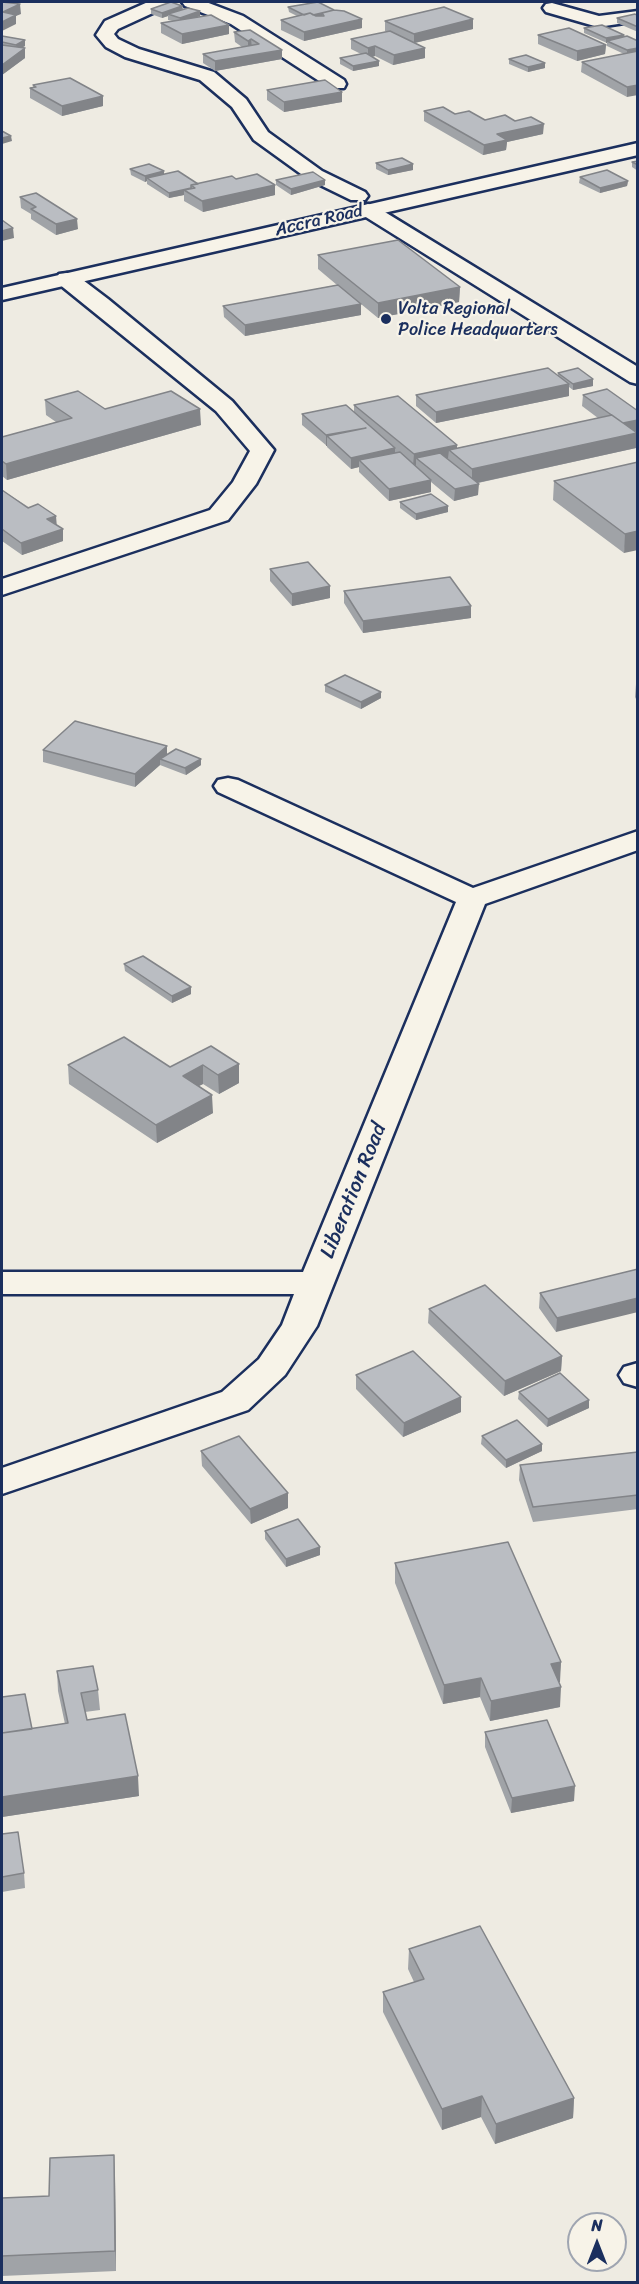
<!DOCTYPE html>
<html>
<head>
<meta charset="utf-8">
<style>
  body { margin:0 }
  #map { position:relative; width:639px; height:2284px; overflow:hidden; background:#eeebe2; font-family:Sriracha,sans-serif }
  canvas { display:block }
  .frame { position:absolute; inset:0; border:3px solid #1b2f5e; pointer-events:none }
  .north { position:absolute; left:567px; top:2212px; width:60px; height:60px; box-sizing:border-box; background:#f7f3e8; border:2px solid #9fa5b1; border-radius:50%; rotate:0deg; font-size:16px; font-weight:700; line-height:24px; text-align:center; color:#1b2f5e }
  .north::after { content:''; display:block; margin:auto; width:21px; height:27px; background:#1b2f5e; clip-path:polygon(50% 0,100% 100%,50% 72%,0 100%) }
</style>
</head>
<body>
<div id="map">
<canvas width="639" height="2284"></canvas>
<div class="frame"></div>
<div class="north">N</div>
</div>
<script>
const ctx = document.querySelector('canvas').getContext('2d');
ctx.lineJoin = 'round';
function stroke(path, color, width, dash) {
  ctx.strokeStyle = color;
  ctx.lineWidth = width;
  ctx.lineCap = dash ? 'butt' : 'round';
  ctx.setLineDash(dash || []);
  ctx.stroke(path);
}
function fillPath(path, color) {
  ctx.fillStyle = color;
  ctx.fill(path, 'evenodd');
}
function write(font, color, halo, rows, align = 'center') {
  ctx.font = font + ' Sriracha,sans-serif';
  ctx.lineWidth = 4.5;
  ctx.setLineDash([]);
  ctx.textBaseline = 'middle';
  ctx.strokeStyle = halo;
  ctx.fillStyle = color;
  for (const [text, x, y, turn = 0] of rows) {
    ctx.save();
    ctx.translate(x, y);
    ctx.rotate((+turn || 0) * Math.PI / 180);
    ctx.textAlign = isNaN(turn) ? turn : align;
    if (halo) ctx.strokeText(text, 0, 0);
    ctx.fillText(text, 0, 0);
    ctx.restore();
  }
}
const street = new Path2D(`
  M148,2h23l-3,4 -50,23 -4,5 4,5 21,10 75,23 32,27 22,33 54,39 43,21 3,4 -3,4h-14l-43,-21 -54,-39 -22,-33 -32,-27 -75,-23 -19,-10 -10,-12 9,-14z
  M182,2h24l37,14 101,64 2,4 -2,4h-14l-99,-64 -46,-18z
  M552,3l47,13 39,-5v10l-40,6 -52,-15 -3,-4 3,-4z
  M368,204l7,2 263,161v17l-8,-2 -269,-168 -3,-4 3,-4z
  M67,273l8,1 33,25 124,102 42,49 -18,34 -28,36 -226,75v-16l208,-69 23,-28 17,-31 -34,-40 -157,-127 -3,-5 3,-5z
  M228,778l10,2 235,108 165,-57v19l-153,54 -168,422 -32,49 -37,35 -246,84v-26l220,-76 37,-33 23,-34 12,-31h-292v-22h301l153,-370 -238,-110 -4,-6 4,-6z
  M638,1363v24l-14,-4 -5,-8 5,-8z`);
const primary = new Path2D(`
  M638,143v12l-636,145v-12z`);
const wall = new Path2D(`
  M316,2l46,26 -58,13 -23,-11v-10l16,-4 -8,-4 -1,-5z
  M182,6l1,3 17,2v5l-3,1 32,17 -47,10 -21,-11v-10l12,-2 -5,-1v-4l-6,2 -11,-4v-5z
  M638,16v16l-21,-9v-5z
  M473,19v10l-58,14 10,15 -32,7 -18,-9 -3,1 7,9 -26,5 -13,-7v-6l21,-4 -10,-5v-10l36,-7 -2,-1v-10z
  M584,28l40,9 14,4 -11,56 -46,-25 1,-10 42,-8 -17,-8v-3l-23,-10z
  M234,32l48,18v9l-67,12 -12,-8v-9l39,-7 -7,-5z
  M538,35l68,10 -1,9 -28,7 -39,-17z
  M2,36l23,10 -4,2 4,10 -23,17z
  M509,59l36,4v5l-17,4 -19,-8z
  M33,85l70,21 -41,10 -32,-18v-10l3,-1z
  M267,90l75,12 -58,10 -17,-12z
  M424,111l31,3 30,6 58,14 -36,8 -1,8 -23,5 -59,-34z
  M638,161v10l-6,-4v-5z
  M376,163l37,1v6l-25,5 -12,-6z
  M130,169l34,5 34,10 38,-5 39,6v10l-72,17 -19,-11v-6l-15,3 -22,-14v-3l-2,1 -14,-7z
  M580,177l48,4 -1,5 -27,7 -21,-10z
  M276,180l49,5 -34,10 -15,-10z
  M20,197l58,32 -22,6 -25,-16v-5l-10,-6z
  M318,255l142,32 -1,15 -81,16 -17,-14v11l-116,21 -21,-19 -1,-11 114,-21 -19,-16z
  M558,373l35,13 -20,4 -4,-3v9l-133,27 -20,-17v-11l142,-19z
  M583,395l54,38 -1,15 -158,35v12l-24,6 -23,-19v10l-42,9 -30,-29v-5l-8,2 -24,-22v-1l-25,-21v-11l52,-1v-8l103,40v3l141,-30 -16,-12z
  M45,400l60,9 96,16 -194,55 -5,-4v-39l54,-15 -10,-7z
  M638,462l-14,91 -71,-53 1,-19z
  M2,490l61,39v12l-41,14 -20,-14z
  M400,502l48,10 -32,8 -16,-12z
  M270,569l60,29 -38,8 -22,-25z
  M344,591l127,27 -108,15 -19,-30z
  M636,684h2v19l-3,-6z
  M325,685l56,13 -20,11 -36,-17z
  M43,750l124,4 34,11 -15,10 -26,-10 -25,22 -92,-25z
  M124,964l67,23v7l-19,9 -47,-32z
  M211,1046l28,37 -20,11 -16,-10 -4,2 14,27 -56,30 -88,-59 -1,-19 102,2z
  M638,1269l-82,63 -17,-24 1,-15z
  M429,1309l133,47 -1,15 -57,25 -76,-73z
  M356,1375l105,37 -58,25 -47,-48z
  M519,1392l70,16 -42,19 -29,-28z
  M482,1436l60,8v7l-36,17 -25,-24z
  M201,1451l87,42v15l-37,16 -49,-58z
  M638,1452v57l-105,13 -14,-42 1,-15z
  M265,1531l55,24 -34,12 -21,-28z
  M395,1563l166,99 -2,20 1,25 -70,14 -10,-24 -37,7 -48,-121z
  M57,1671l41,19 2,20 -15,2 2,8 52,76 -137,21v-120l30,32 33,-5 -7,-33z
  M485,1732l89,69 -63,12 -26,-66z
  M2,1834l22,39 1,15 -23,4z
  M409,1949l165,149 -1,20 -78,26 -14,-27 -39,13 -59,-118v-20l31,-10 -6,-13z
  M115,2175l1,96 -114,5v-78l47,-2z`);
const shadedWall = new Path2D(`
  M20,4l1,10 -5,2v8l-14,7v-9l1,-10z
  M182,6l1,5 -15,3v2l-6,2v-5z
  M334,10l-12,3v5l-16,-2z
  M200,11v5l-20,7v-5z
  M362,19v9l-58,13v-9z
  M473,19v10l-59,14v-9z
  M229,25v9l-47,10v-10z
  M624,35v5l-17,1v2h-1v-5z
  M251,39l1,9 -4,2v-9z
  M25,40v6l-8,4 -1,-5z
  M606,45l-1,9 -28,7v-10z
  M375,46v10l-7,2v-10z
  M25,48v10l-23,17v-10z
  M425,48v10l-32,7 1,-10z
  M638,48v5l-11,2v-5z
  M282,50v9l-67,12v-10z
  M379,61v5l-26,5v-5z
  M545,63v5l-17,4v-5z
  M638,85v10l-11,2v-10z
  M342,92v10l-58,10v-10z
  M103,96v10l-41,10v-10z
  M544,124l-1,10 -36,8 -1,8 -23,5 1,-10 13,-11z
  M11,136l1,5 -10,3v-6z
  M413,164v6l-25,5v-5z
  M164,171v5l-17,2v3l-2,1v-6z
  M325,180v5l-34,10v-6z
  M628,181l-1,5 -27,7v-5z
  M275,185v10l-72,17 -1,-11z
  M191,188v5l-7,-3v5l-15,3v-5z
  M77,219l1,10 -22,6v-11z
  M13,228l1,10 -12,3v-10z
  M460,287l-1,15 -81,16v-15z
  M361,304v11l-116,21v-11z
  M593,379v7l-20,4v-6z
  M569,384v12l-133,27v-11z
  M200,409l1,16 -194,55 -1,-16z
  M638,420v11l-16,3v-11z
  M366,428l-39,8v10h-1v-11z
  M637,433l-1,15 -164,36v-15z
  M457,445v12l-8,-7 -1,8 -25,6 -7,-6v8h-3l1,-12z
  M395,448v12h-36v7l-8,2v-11z
  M431,480v12l-42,9v-12z
  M479,484l-1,11 -24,6 1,-12z
  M448,506v6l-32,8v-6z
  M56,516l1,12 -10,-9z
  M63,529v12l-41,14 -1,-12z
  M638,531v19l-14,3 1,-19z
  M330,586v12l-38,8v-12z
  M471,606v12l-108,15v-12z
  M381,692v6l-20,11v-7z
  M167,746v13h-7v6l-25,22v-13z
  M201,759v6l-15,10 -1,-7z
  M191,987v7l-19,9v-7z
  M239,1064v19l-20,11 -1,-19z
  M203,1065v19l-20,10v-18z
  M212,1095l1,18 -56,30 -1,-18z
  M638,1298v14l-82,20 1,-14z
  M562,1356l-1,15 -57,25 1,-15z
  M461,1397v15l-58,25 1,-14z
  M589,1400v8l-42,19 1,-8z
  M542,1444v7l-36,17v-8z
  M288,1493v15l-37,16 -1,-15z
  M320,1547v8l-34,12v-8z
  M561,1662l-1,20 -11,2 2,-20z
  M481,1678l-1,19 -37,7 1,-19z
  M561,1687l-1,20 -70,14 1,-20z
  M138,1776l1,20 -137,21v-20z
  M575,1786l-1,15 -63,12 1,-15z
  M482,2096l-1,21 -39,13v-21z
  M574,2098l-1,20 -78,26 1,-20z
  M114,2155l1,20 1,96 -1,-20z`);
const building = new Path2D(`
  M2,2l18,2 -17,8 13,3 -14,7z
  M171,2l11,4 -20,7 -11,-4z
  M318,2l16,8 -21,5 -3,-2 -6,2 -16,-8z
  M444,7l29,12 -59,15 -29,-13z
  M188,8l12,3 -20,7 -12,-4z
  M334,10l10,1 18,8 -58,13 -23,-12 29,-7 6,3h8l-2,-3z
  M635,14l3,2v11l-21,-9z
  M211,15l18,10 -47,9 -21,-11z
  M602,25l22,10 -18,3 -22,-10z
  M569,28l37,17 -29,6 -39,-16z
  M250,30l32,20 -67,11 -12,-7 56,-10 -8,-5 -3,2 -14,-9z
  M390,31l35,17 -31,7 -19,-9 -7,2 -17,-9z
  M2,36l23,4 -9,5 -14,-3z
  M627,36l11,5v7l-11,2 -20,-9z
  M2,45l23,3 -23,17z
  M638,51v34l-11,2 -45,-25z
  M366,53l13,8 -26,5 -13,-8z
  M526,55l19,8 -17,4 -19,-8z
  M70,78l33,18 -41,10 -32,-18 6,-1 -3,-2z
  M325,80l17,12 -58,10 -17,-12z
  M443,107l12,7 14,-3 16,9 20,-5 10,6 16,-4 13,7 -47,10 10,6 -23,5 -60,-34z
  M2,131l9,5 -9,2z
  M402,158l11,6 -25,6 -12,-7z
  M638,161v4l-6,-3z
  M149,164l15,7 -19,5 -15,-7z
  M607,170l21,11 -28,7 -20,-11z
  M178,171l20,13 -7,1v3l-22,5 -22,-15z
  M313,172l12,8 -34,9 -15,-9z
  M257,174l18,11 -73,16 -18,-11 11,-2 -4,-3 41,-9 4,3z
  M36,193l41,26 -21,5 -25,-15 5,-2 -16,-10z
  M2,220l11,8 -11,3z
  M398,240l62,47 -82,16 -60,-48z
  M338,285l23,19 -116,21 -22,-19z
  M548,368l21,16 -133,28 -20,-17z
  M578,368l15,11 -20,5 -15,-11z
  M607,389l31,22v9l-15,3 -40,-28z
  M78,391l27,18 66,-18 29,18 -194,55 -4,-3v-24l70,-19 -27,-18z
  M398,396l59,49 -43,9 -60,-49z
  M346,405l49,43 -44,10 -24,-22 39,-8 -40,7 -24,-21z
  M612,415l25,18 -165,36 -23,-19z
  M400,452l31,28 -42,9 -30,-29z
  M440,453l39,31 -24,5 -39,-31z
  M638,462v69l-13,3 -71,-53z
  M2,490l26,18 10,-4 18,12 -9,3 16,10 -42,14 -19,-14z
  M431,494l17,12 -32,8 -16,-12z
  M308,562l22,24 -38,8 -22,-25z
  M450,577l21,29 -108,15 -19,-30z
  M345,675l36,17 -20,10 -36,-17z
  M75,721l92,25 -32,28 -92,-24z
  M176,749l25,10 -16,9 -25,-9z
  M143,956l48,31 -19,9 -48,-32z
  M124,1037l46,30 41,-21 28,18 -21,11 -15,-10 -20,11 29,19 -56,30 -88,-60z
  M638,1269v29l-81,20 -17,-25z
  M485,1285l77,71 -57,25 -76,-72z
  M413,1351l48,46 -57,26 -48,-48z
  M560,1373l29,27 -41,19 -29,-27z
  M517,1420l25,24 -36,16 -24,-24z
  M239,1436l49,57 -38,16 -49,-58z
  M638,1452v43l-105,12 -13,-42z
  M298,1519l22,28 -34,12 -21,-28z
  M508,1542l53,120 -10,2 10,23 -70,14 -10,-23 -37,7 -49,-122z
  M93,1666l5,24 -17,3 6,27 38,-6 13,62 -136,21v-64l66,-10 -11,-52z
  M25,1694l7,35 -30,4v-36z
  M547,1720l28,66 -63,12 -27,-66z
  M18,1832l6,41 -22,4v-43z
  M480,1926l94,172 -78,26 -14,-28 -40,13 -59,-117 41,-13 -15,-30z
  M114,2155l1,96 -113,5v-58l47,-2 1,-38z`);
const markers = [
  [386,319,6,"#1b2f5e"]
];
const farStreetnames = [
  ["Accra Road",319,221,-13]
];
const farPoinames = [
  ["Volta Regional",398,309],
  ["Police Headquarters",398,330]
];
const streetNames = [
  ["Liberation Road",354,1191,-68]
];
stroke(street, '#1b2f5e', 5);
stroke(primary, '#1b2f5e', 5);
fillPath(street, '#f7f3e8');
fillPath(primary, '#f7f3e8');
fillPath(wall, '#a0a3a7');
fillPath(shadedWall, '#828488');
fillPath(building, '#babdc2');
stroke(building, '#828488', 1.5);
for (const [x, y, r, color] of markers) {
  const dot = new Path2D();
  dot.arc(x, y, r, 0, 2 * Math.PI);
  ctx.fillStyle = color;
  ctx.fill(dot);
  stroke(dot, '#f7f3e8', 2);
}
write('18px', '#1b2f5e', '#f7f3e8', farStreetnames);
write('18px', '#1b2f5e', '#f7f3e8', farPoinames, 'left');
write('21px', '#1b2f5e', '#f7f3e8', streetNames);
</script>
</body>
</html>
